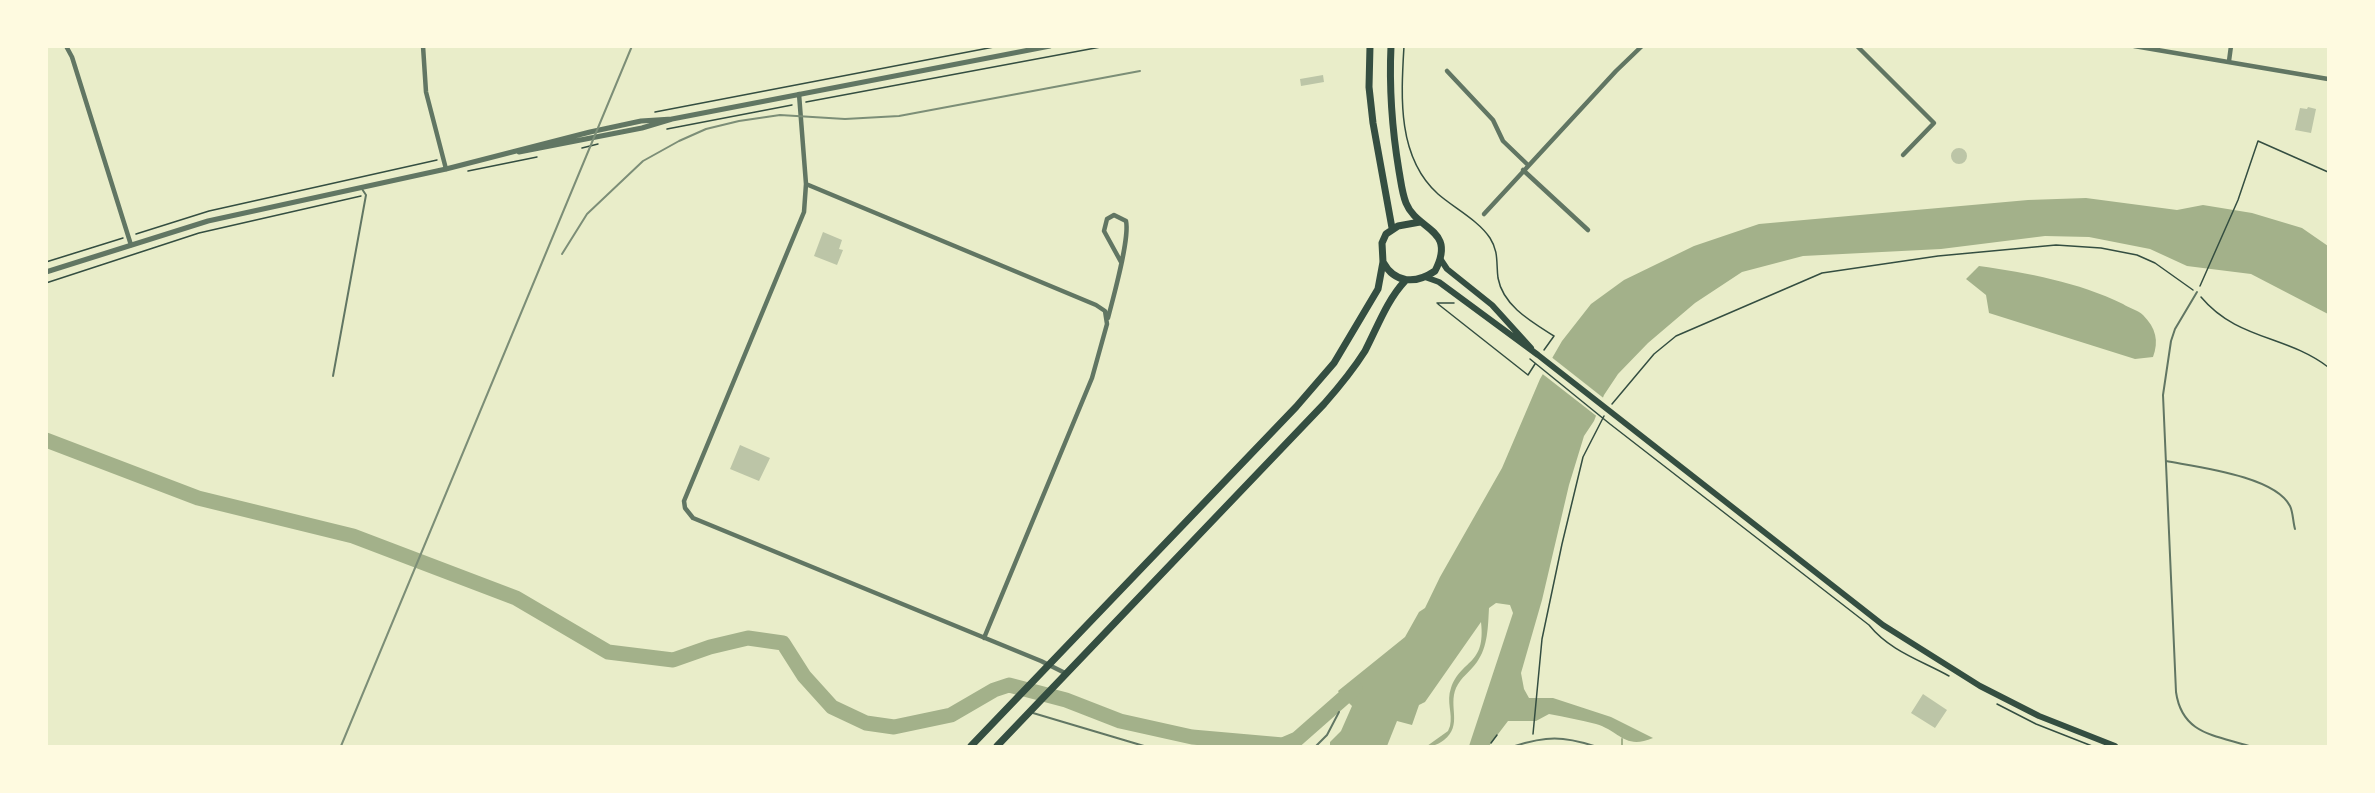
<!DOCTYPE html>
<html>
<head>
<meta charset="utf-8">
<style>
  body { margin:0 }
  #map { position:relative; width:2375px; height:793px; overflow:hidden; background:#e9edc9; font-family:"Alegreya Sans",sans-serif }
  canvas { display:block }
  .frame { position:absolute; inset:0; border:48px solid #fefae0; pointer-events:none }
</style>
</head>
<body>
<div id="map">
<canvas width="2375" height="793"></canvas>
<div class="frame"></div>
</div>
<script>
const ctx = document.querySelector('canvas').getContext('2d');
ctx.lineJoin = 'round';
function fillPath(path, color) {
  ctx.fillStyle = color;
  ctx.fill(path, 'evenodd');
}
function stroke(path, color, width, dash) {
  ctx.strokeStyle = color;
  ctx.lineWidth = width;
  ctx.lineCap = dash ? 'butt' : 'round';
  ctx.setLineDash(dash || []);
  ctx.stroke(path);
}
const water = new Path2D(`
  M2086,198l91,12 26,-5 49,8 50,15 26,18v68l-77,-40 -64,-8 -37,-17 -61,-12 -44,-1 -104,13 -138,7 -61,16 -47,31 -47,40 -30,31 -14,21 -10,26 -10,15 -15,49 -27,115 -21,73 3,16 5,9h24l58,19 42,21c-29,12 -33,-7 -57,-14 -15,-4 -31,-7 -47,-10l-13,7h-28l-19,25h-20l44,-133 -3,-8 -14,-2 -7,5c-1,18 -1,39 -12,54 -7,10 -16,15 -21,26 -8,19 7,37 -12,52 -6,4 -9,6 -17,6l21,-15 2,-5c3,-13 -4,-24 1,-38 10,-29 35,-22 30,-66l-56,80 -6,3 -7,20 -15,-4 -10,25h-57v-4l11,-11 11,-25 -7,-7 -4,4 -5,-5 4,-4 -2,-3 67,-54 14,-25 6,-4 15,-31 62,-109 38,-89 22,-38 29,-37 33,-24 70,-34 65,-22 269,-24z
  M1979,266c49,7 99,16 144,38 6,4 15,6 20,11 13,13 16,26 10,42l-18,2 -146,-46 -3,-18 -20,-16z`);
const pier = new Path2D(`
  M1550,356l56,44 -7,18 -59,-46z`);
const stream = new Path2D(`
  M1622,746v-7`);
const river = new Path2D(`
  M46,440l152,58 155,38 163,62 92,54 65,8 37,-13 38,-9 35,5 21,33 28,31 34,16 28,4 57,-12 43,-25 15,-5 57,15 54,21 72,16 91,8 14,-6 58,-51`);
const building = new Path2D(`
  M1323,75l1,7 -23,4 -1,-7z
  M2308,107l8,2 -5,24 -16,-3 5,-22 7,1z
  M1951 156a8 8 0 1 1 16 0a8 8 0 1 1-16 0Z
  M823,232l19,8 -3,9 4,1 -6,15 -23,-9z
  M740,445l30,13 -11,23 -29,-12z
  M1923,694l24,16 -12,18 -24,-15z`);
const path = new Path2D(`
  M1404,46c-3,51 -7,111 34,148 16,14 40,26 52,44 9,14 6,25 8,40 5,28 34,44 56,58l-10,14
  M806,102l300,-56
  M655,112l344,-66
  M667,129l125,-24
  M582,148l16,-4
  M468,171l69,-14
  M136,234l73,-23 228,-51
  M46,262l77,-24
  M46,283l153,-50 162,-37
  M2200,286l38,-86 20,-59 70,31
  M2201,297c36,43 85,38 127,70
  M1437,303h17
  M1438,304l90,71 7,-11
  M1530,359l80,65 259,201c21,26 51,35 80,51
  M1612,404l42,-50 22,-18 146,-63 116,-17 118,-11 45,3 36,7 18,8 38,27
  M1997,704l39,20 56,22
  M1533,734l9,-95 20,-95 21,-87 21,-41
  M1491,743l6,-8`);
const service = new Path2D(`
  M2197,292l-22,37 -4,12 -8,54 13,297c6,42 38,43 73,54
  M333,376l33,-181 -4,-6
  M2166,461c31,6 109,15 124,45 3,6 3,16 5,23
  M1033,713l111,33
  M1316,746l11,-11 12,-23
  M1515,746c31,-10 48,-10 79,0`);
const minor = new Path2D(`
  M66,46l6,11 59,188
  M423,46l3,46 20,77
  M1857,46l77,77 -31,32
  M2134,46l194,33
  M2229,61l2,-15
  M1447,71l46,49 10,21 25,24
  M799,94l7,90 290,121 9,6 2,13 -15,54 -108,260
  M1523,170l65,60
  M806,184l-2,28 -120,289 1,7 8,10 348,143 26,13
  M1484,214l132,-143 26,-25
  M1108,318c5,-20 22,-79 18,-97l-12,-6 -7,4 -3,12 17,31`);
const tertiary = new Path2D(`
  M519,152l123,-24 30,-9 378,-73
  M46,272l162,-51 238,-52 144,-37 51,-11 31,-2`);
const secondary = new Path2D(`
  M1441,260l6,9 45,36 39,43
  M1425,277l14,5 99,73 345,270 97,61 59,30 76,30`);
const primary = new Path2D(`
  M1370,46l-1,41 4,36 19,105
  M1383,262c12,22 33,22 52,9 22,-43 -18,-40 -29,-68 -4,-10 -5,-21 -7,-32 -7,-42 -10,-82 -8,-125
  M971,746l325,-339 38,-44 44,-74 5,-27 -1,-19 4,-9 12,-8 22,-4
  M997,746l327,-342c15,-17 29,-34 41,-53 12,-23 22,-51 40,-70`);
const rail = new Path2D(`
  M562,254l25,-40 56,-53 36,-20 27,-12 33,-8 41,-6 65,4 54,-3 241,-45
  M341,746l291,-700`);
fillPath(water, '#a3b18a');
fillPath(pier, '#e9edc9');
stroke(stream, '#a3b18a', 2);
stroke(river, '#a3b18a', 15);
fillPath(building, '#bcc5a7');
stroke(path, '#344e41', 1.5);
stroke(service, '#617663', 2);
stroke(minor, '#617663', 4.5);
stroke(tertiary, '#617663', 5);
stroke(secondary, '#344e41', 6);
stroke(primary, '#344e41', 7);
stroke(rail, '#7c8e77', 2);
</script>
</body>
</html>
